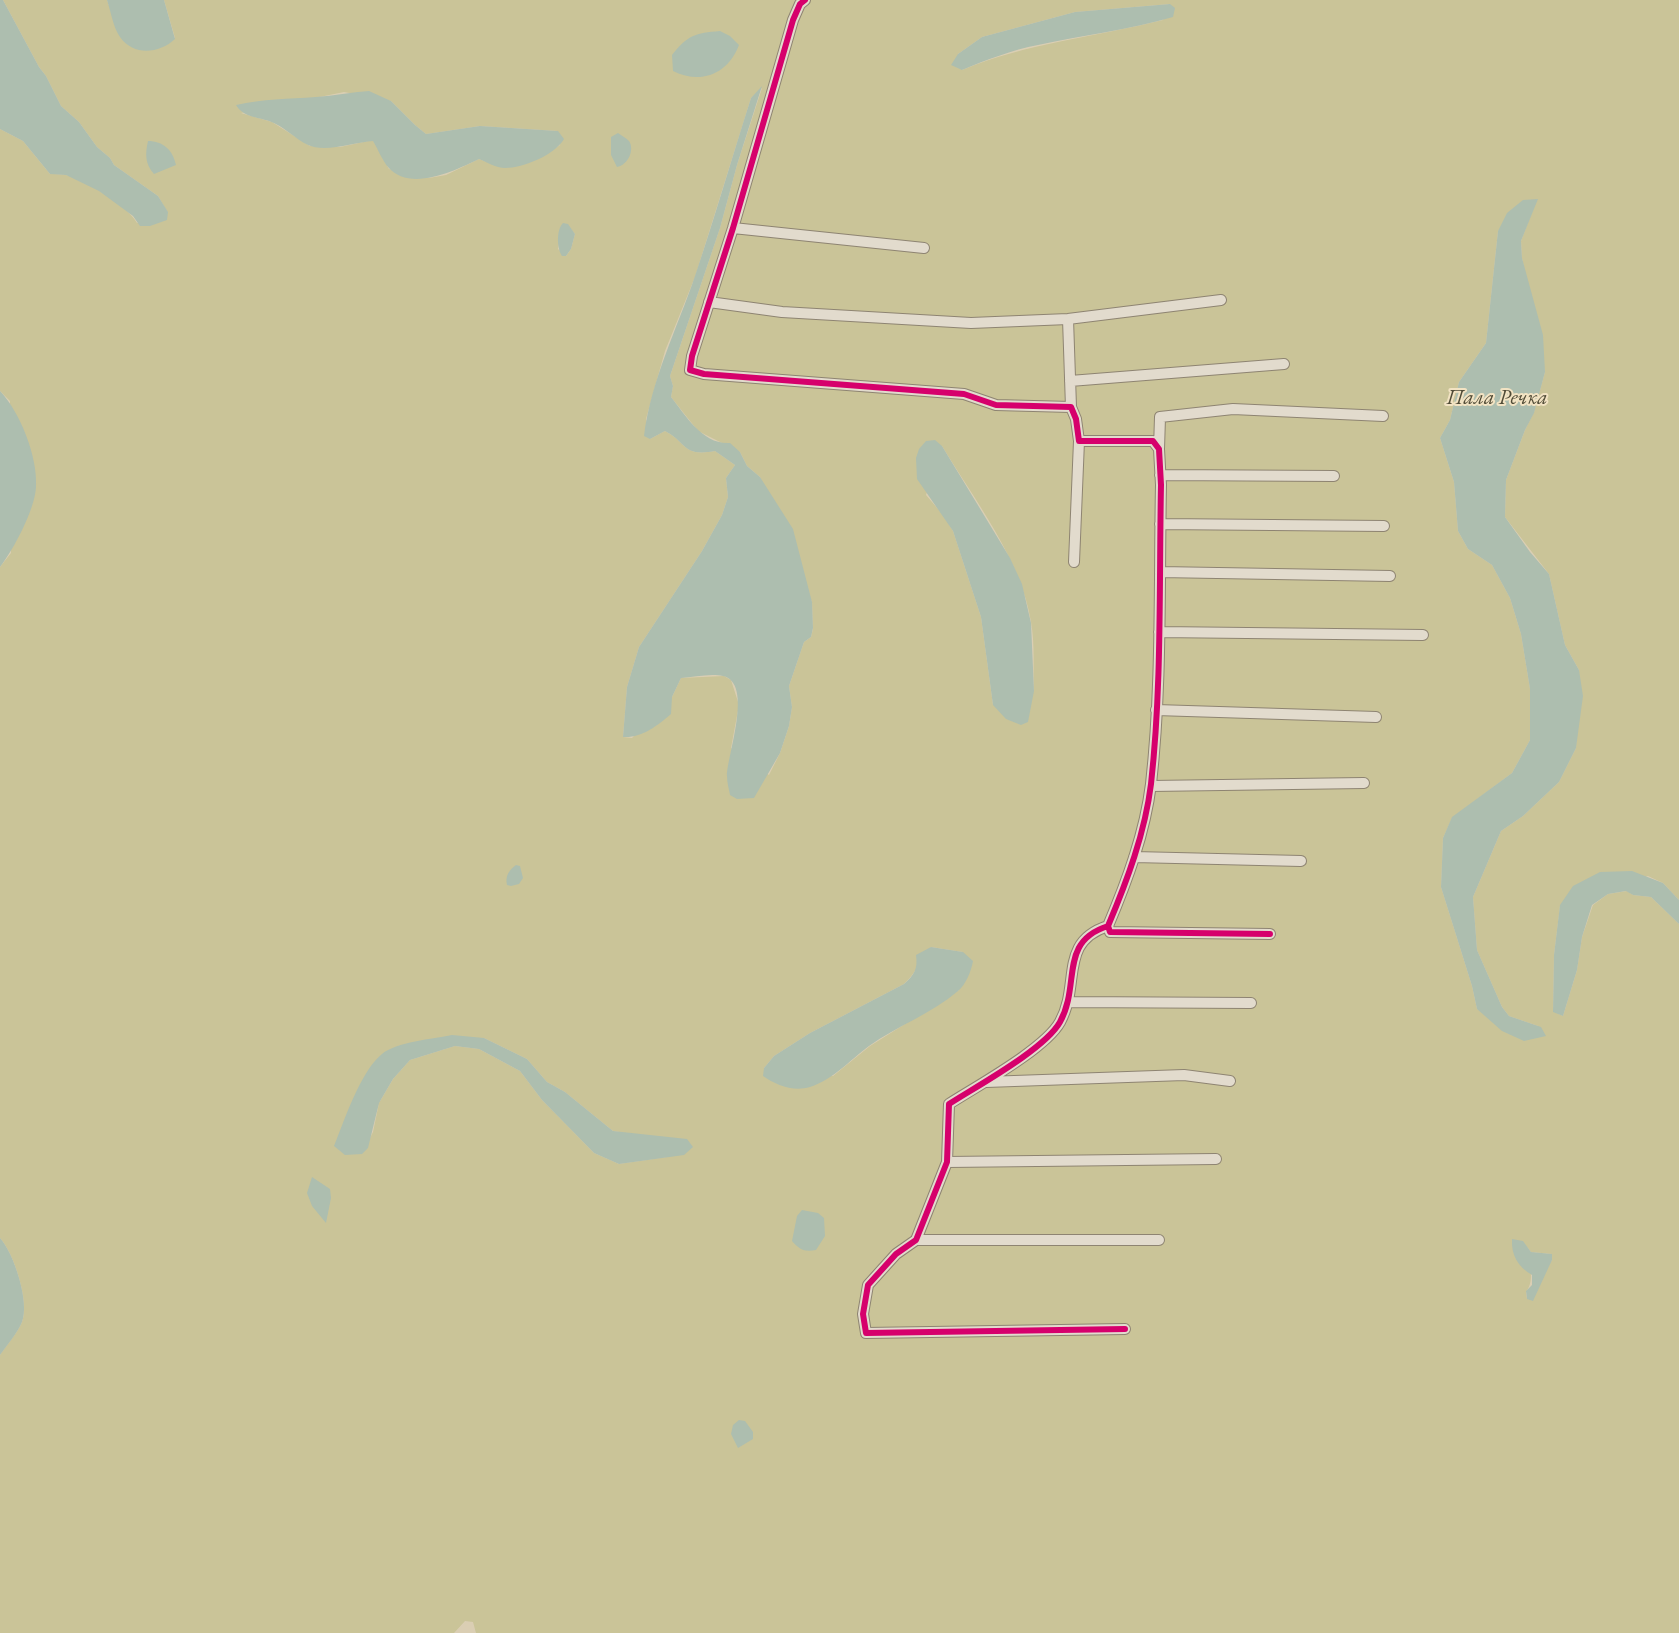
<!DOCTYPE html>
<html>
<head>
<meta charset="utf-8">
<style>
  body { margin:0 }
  canvas { display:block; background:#daceb3 }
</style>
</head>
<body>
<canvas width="1679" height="1633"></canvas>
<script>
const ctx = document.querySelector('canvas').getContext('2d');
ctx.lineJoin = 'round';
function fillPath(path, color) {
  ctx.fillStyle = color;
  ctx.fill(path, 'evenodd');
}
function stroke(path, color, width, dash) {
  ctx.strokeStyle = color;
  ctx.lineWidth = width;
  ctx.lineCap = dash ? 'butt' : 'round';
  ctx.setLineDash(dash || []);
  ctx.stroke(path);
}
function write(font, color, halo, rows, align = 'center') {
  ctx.font = font + ' "EB Garamond",serif';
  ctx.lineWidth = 4;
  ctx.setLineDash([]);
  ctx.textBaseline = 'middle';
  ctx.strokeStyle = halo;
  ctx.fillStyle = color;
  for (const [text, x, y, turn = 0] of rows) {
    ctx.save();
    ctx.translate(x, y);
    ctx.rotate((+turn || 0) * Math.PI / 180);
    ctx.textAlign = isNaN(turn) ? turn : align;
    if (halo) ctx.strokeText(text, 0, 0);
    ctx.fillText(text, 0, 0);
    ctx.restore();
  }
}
const green = new Path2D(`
  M3,0h104l8,23 60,15 -11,-38h1515v900l-16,-17 -15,-7 -88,30 -6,49 -1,56 10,5 14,-46 5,-33 11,-32 15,-11 19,-3 6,4 18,2 28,27v709h-1203l-3,-11 -8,-1 -11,12h-454v-278c7,-11 17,-21 22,-33 8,-19 -8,-69 -22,-84v-671l11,-14 -1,-152 -10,-10v-262l23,12 27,33c5,0 11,0 16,1 19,4 62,31 71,48l31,-10 -10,-17 -44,-31 -4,-7 -13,-11 -18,-25 -18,-16 -15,-30 -7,-9zM1170,4l-7,16c-68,17 -136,23 -201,50l-4,-16 24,-17 93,-25zM762,88l-25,77 -17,63 -50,148 3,10 -2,11 27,34 42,21 7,14 13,11 52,125 1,27 -2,8 -7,5 -15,44 3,21 -3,19 -9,27 -11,22 -38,-27 8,-43 -8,-25 -7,-4 -43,2 -9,19 -40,41 -9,-1 4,-50 12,-40 63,-96 20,-36 6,-18 -2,-19 9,-13 -20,-14c-33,6 -27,-8 -50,-20l-15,8 -4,-20 19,-68 30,-74 56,-179zM344,92l47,9 24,24 11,9 54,-8 78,5 2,14c-25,17 -51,27 -81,14l-33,16 -17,3 -40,-9 -16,-29 -33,7 -30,-1 -38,-24 -31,-9zM1537,199l-16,42 1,17 23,114 -11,40 -9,18 -19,50 -1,37 44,57 16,71 14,25 -3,78 -17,34 -36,34 -22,15 -28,66 4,53 25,57 7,9 32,11 -64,-18 -5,-23 -31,-99 2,-49 9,-20 60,-45 18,-33v-51l-9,-55 -11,-36 -18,-33 -24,-16 -10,-18 -4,-49 -14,-44 10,-18 9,-38 27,-39 12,-112zM567,224l8,10 -4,15 -5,7 -8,-7 2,-12zM942,446c32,53 80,115 89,176 4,22 2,47 3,69l-41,14 -12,-88 -28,-86 -9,-15 -18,-21zM931,947l32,5 -4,38 -89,56 -37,30 -69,-8 10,-12 36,-23 94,-49c11,-10 18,-25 27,-37zM484,1038l43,21 20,23 18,10 48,39 32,5 22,21 -48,7 -25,-11 -52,-53 -22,-29 -41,-22 -24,-3 -45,14 -17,19 -14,24 -6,29 -11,22 36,-108zM1523,1242l8,10 21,2v6l-25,39 -1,-7c11,-14 1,-35 -3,-50z`);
const water = new Path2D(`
  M0,0h3l36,67 7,9 15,30 18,16 18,25 13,11 4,7 44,31 10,16 -1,8 -17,6h-10l-7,-10 -34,-25 -33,-16 -16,-1 -27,-33 -23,-12z
  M107,0h57l11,39c-15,14 -41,18 -55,-2 -7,-10 -9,-25 -13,-37z
  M1170,4l5,4 -2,9c-45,13 -90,18 -135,28 -26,5 -52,15 -76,25l-11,-5 7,-11 24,-17 93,-25z
  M720,31l10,5 9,9c-11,29 -38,40 -66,26l-1,-16c16,-20 23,-22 48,-24z
  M762,86l-25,79 -17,63 -50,148 3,10 -2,11c15,19 32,48 59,46l10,9 7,14 13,11 33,52 19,73 1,26 -2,9 -7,5 -15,44 3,21 -3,19 -9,27 -26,45 -17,1 -7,-4c-1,-6 -3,-12 -3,-19 0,-20 27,-93 -4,-100 -12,-3 -29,1 -42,2l-9,19 -1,17c-14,12 -29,24 -48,23l4,-50 12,-40 63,-96 20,-36 6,-18 -2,-19 9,-13 -20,-14c-33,6 -27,-8 -50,-20l-15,8 -6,-3c7,-56 33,-107 51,-160 20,-59 37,-119 56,-178z
  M369,91l22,10 24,24 11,9 54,-8 78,5 6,8c-9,16 -41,29 -59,29 -9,0 -18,-6 -26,-9 -23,11 -69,34 -91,8 -6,-7 -10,-18 -15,-26 -18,1 -48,12 -65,4 -13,-6 -24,-19 -39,-24 -12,-4 -26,-4 -33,-16 27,-6 52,-6 80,-8 18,-1 35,-5 53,-6z
  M618,133c3,2 8,5 11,8 6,9 -1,24 -12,26l-6,-12v-18z
  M148,141c15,0 25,9 28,24l-22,9c-9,-10 -9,-20 -6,-33z
  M1538,199l-17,42 1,17 21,77 2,37 -11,41 -9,17 -19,50 -1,37 25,35 19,22 16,71 14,25 4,26 -7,52 -17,34 -36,34 -22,15 -28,66 4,53 25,57 7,9 32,11 5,9 -22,5 -22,-10 -25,-22 -5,-23 -31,-99 2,-49 9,-21 60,-44 18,-33v-51l-9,-55 -11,-36 -18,-33 -24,-16 -10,-18 -4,-49 -14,-44 10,-18 9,-38 27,-39 12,-112 9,-18 16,-13z
  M563,223l5,1 7,10 -4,15 -5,7h-4c-5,-7 -6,-26 1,-33z
  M0,391c20,21 38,66 36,96 -1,22 -22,62 -36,80z
  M935,440l7,6 68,112 12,26 9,39 3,68 -6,31 -7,3 -15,-6 -13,-14 -12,-88 -28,-86 -36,-52 -1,-21 3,-9 7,-8z
  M516,865l4,1 3,12 -4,6 -8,2 -4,-1c-2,-9 2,-15 9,-20z
  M1632,871l31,12 16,17v24l-28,-27 -18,-2 -7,-4 -18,3 -16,11 -10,32 -5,33 -14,46 -10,-4 1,-57 6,-50 13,-19 27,-14z
  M931,947l32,5 10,9c-2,11 -7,23 -15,30 -27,23 -61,35 -89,55 -19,14 -35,33 -59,41 -17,5 -34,-2 -47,-11l1,-8 10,-12 36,-23 94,-49c10,-9 14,-15 12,-29z
  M452,1035l32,3 43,21 20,23 18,10 48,39 74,8 6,8 -9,8 -65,9 -25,-11 -52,-53 -22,-29 -41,-22 -24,-3 -45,14 -17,19 -14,24 -11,45 -6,6 -17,1 -11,-9c11,-27 26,-74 48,-92 14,-12 51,-15 70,-19z
  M312,1177l18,12 1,9 -5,25 -14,-17 -5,-13z
  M802,1210l16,3 6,5 1,18 -9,14c-12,2 -16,0 -24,-9l5,-25z
  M0,1238c14,15 30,65 22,84 -5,12 -15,23 -22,33z
  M1512,1239l11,2 8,11 21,2v6l-19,41 -6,-2 -1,-8 6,-6v-10c-14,-8 -21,-20 -20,-36z
  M739,1420l6,1 8,11v7l-15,9 -7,-14 2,-9z`);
const minor = new Path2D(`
  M805,0l-5,4 -7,16 -60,208 -41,128 -2,14 14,4 260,20 32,11 75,2 5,12 3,22h74l6,8 2,36c-2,99 1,201 -10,299 -6,49 -24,97 -43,142l2,6 160,2
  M733,228l191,20
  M709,302l73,10 189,11 97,-4 153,-19
  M1068,319l3,88
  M1070,381l214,-17
  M1159,449l1,-32 73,-8 150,7
  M1160,475l174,1
  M1160,524l224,2
  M1074,562l5,-121
  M1160,572l230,4
  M1159,632l264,3
  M1156,710l220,7
  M1151,786l213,-3
  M1134,857l167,4
  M1108,926c-50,16 -27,58 -48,96 -15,27 -83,64 -111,82l-2,58 -31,78 -20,14 -28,31 -5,29 3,19 259,-4
  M1068,1002l183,1
  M986,1082l198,-7 46,6
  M947,1162l269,-3
  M916,1240h243`);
const cycleway = new Path2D(`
  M805,0l-5,4 -7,16 -60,208 -41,128 -2,14 14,4 260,20 32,11 75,2 5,12 3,22h74l6,8 2,36c-2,99 1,201 -10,299 -6,49 -24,97 -43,142l2,6 160,2
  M1108,926c-50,16 -27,58 -48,96 -15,27 -83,64 -111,82l-2,58 -31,78 -20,14 -28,31 -5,29 3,19 259,-4`);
const waterNames = [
  ["Пала Речка",1497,398]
];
fillPath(green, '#cac498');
fillPath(water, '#adbeaf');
stroke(minor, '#8e8472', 12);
stroke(minor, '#e2dbcd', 10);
stroke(cycleway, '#d6006c', 6);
write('italic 21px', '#504b37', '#f2e3c3', waterNames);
</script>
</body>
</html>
